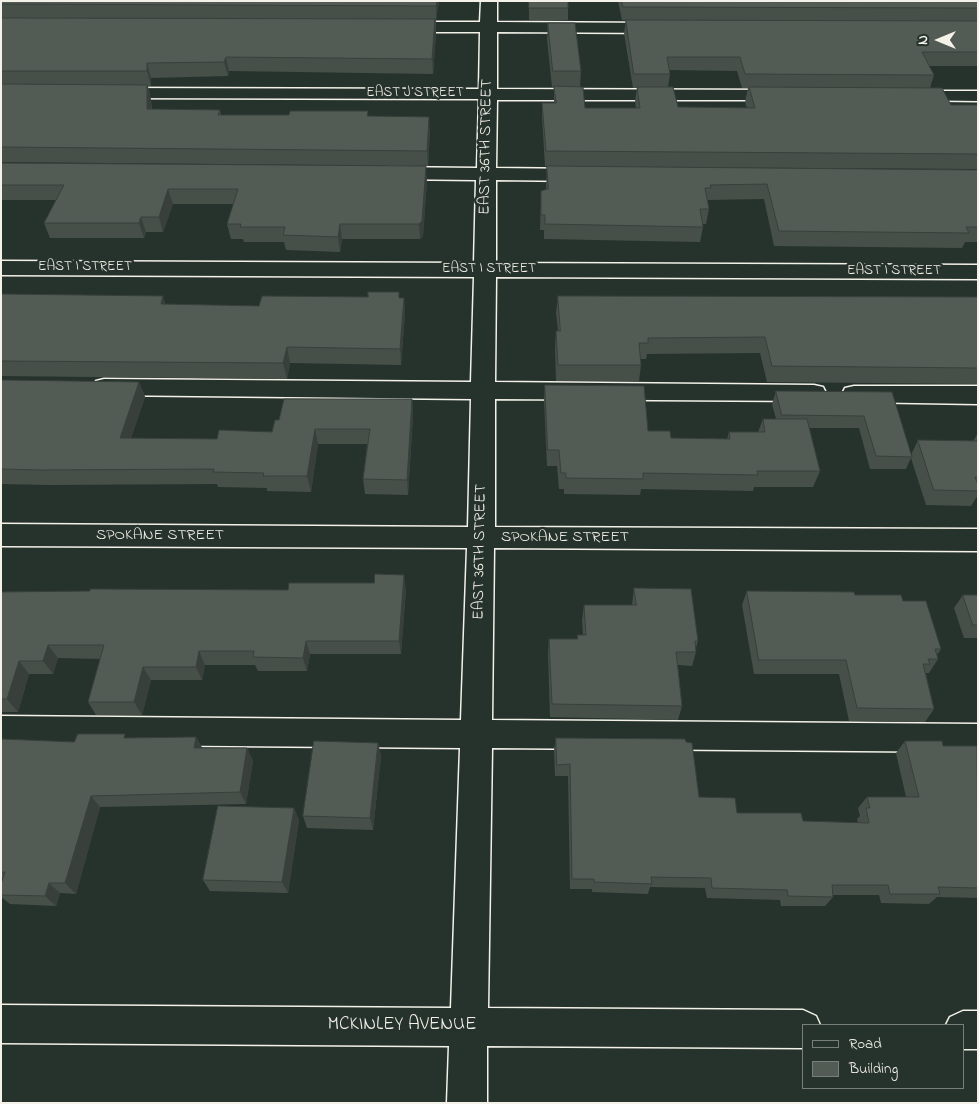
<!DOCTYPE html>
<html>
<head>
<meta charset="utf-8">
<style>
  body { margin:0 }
  #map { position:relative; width:979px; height:1104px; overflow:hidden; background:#26332d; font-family:"Indie Flower",sans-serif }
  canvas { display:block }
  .frame { position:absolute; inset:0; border:2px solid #f4f1e8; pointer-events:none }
  .legend { position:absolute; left:802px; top:1024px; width:162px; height:65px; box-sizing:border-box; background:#26332d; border:1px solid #787f78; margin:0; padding:6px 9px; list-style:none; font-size:15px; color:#f4f1e8 }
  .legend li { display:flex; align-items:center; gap:10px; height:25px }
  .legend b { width:25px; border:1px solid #787f78 }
  .north { position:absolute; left:914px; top:15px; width:50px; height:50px; -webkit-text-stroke:4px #26332d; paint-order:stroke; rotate:270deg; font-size:14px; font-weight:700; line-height:20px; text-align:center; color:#f4f1e8 }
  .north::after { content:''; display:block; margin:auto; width:18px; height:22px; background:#f4f1e8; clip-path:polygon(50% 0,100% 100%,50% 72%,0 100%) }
</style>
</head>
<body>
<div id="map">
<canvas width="979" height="1104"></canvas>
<div class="frame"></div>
<ul class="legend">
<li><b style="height:6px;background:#26332d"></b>Road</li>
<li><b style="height:14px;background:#525c55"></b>Building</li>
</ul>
<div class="north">N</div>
</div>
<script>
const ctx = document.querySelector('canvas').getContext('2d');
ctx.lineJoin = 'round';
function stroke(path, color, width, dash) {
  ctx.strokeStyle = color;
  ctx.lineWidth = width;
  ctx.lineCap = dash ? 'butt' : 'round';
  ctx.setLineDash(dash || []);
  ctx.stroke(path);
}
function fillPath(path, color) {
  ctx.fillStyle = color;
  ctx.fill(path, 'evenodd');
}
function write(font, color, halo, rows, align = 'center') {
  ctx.font = font + ' "Indie Flower",sans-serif';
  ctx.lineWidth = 5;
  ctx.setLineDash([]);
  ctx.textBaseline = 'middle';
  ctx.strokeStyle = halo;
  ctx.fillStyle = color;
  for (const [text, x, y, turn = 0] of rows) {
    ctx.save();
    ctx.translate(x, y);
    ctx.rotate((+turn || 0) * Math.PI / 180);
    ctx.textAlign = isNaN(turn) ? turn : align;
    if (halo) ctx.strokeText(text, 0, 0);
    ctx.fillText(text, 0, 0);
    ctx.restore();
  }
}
const minor = new Path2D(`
  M481,1h16v21l165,1 6,1 2,4 -2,4 -6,1 -165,-1v57l288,1 6,1 3,4 -3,4 -6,1h-288l-1,68 86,1 7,2 3,4 -3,4 -7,2 -86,-1v83l482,2v14l-482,-2 -1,105 319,3 9,2 3,6 -3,6 -9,2 -319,-2v128l483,2v22l-484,-3 -2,172 486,4v28l-486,-4 -4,260 315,2 13,6 4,9h-17v23l-316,-2v57h-40l2,-57 -448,-3v-38l450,3 9,-260 -459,-4v-28l460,4 6,-172 -466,-2v-22l467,3 3,-128 -367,-4 -8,-2 -4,-6 4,-6 8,-2 367,3 3,-105 -473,-2v-14l473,2 2,-83 -88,-1 -7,-2 -3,-4 3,-4 7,-2 89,1 2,-69 -366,-1 -6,-1 -3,-4 3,-4 6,-1 366,1 1,-57h-82l-6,-2 -2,-3 2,-3 6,-2h82z
  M910,91h68v10l-74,-1 -3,-4 3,-4z
  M854,386h124v18l-124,-2 -9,-2 -3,-6 3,-6z
  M963,1011h15v38h-15v-24h-17l4,-8z`);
const wall = new Path2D(`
  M1,1h438l-3,19v13l-3,41 -204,-3 -1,5 -77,2v8h-3l3,14 1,9 68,1 1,5h68l79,-4v5l62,15 -2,35 -427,-4z
  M529,1l39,7v12h-39z
  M618,1h360v65h-49l5,9 -4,13 21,17h27v64l-346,-2 346,3v72h-13l-3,6 -188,-2 -10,-47 -56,1v2l1,7 -3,15h-3v3l-3,15 -156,-3v-9h-4l1,-39 5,-2 1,-23h-2l-3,-49v-14h12v-16h-2l-5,-48 1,-16 33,48 -1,16 5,21h51l-1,-7 2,-13h-4l-9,-55 2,-13h-4zM670,70l67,1 5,17h6l-3,14 2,6 -69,-1 -10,-20 2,-13z
  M1,163l426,18 -4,55 -3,3h-78l-2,13 -54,-2 -2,-8h-40l-1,-3h-12l-4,-15 7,-20h-61l-10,28h-17l-2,6h-94l-6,-15 12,-23h-55z
  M1,294l165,10 93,2 145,-8 1,16 -4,51 -111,-2 -3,16 -286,-3z
  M558,296l420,1v87l-211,-2 -7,-29 -113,1 -1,5h-5v6l-2,16h-83l-1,-34 1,-16h2l-2,-18z
  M1,380l138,2 6,15 -14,41 86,1 55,-7 7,-12 133,-21 1,16 -5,80 -43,-1 -2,-15 4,-35h-49l-7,48 -44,-1v-3l-49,-1 -1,-3 -168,1 -48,-1z
  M545,385l103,46 23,7 56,1 2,-7h29l5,-13h13l-4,-15 4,-13 116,1 19,63 7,-15 55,1 5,-8v62l-7,11 -45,-1 -15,-47 -5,11h-36l-11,-41h-50l11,43 -7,16h-59l-1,4 -112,-2 -1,6 -76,-1v-5h-5l-2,-23h-10l-3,-65z
  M634,588l64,53 -2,7v4l-4,14 -14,-1 4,41 -4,14 -128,-3 -2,-64 1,-14h28v-4h6l-1,-15 2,-15h48z
  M406,589l-5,65h-91l-3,17h-49l-3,-6h-50l-3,15h-51l-9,35h-46l-8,-13 12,-43 -42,-1 -5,16h-24l-11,38h-17v-120z
  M747,591l108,4 48,6 38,48 -4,6 1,4 -9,14h-3l8,36 -9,13 -76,-1 -10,-47h-85l-12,-69z
  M963,595h15v43h-14l-10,-30z
  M196,737l6,11h45l6,13 -7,43 -146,3 -24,87 -16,-1 -4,13 -46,-2 -9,-7v-158l73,3 54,-4z
  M556,738l130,4 13,55 38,16 66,8 55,2 -1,-4 3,-3 -2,-8 9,-11h39l-10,-44 9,-12 38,5 35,2v150l-41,-1 -8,7 -48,-1 -2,-8h-46v2l-8,9h-44l-1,-6 -73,-2 -2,-10 -55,-1 -2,7 -56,-2v-3h-22l-2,-113h-13l-1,-26z
  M378,743l3,13 -8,74 -66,-2 -4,-12z
  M294,808l5,12 -11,73 -78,-2 -7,-11z`);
const shadedWall = new Path2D(`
  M437,1h2l-3,19v-14z
  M435,19l1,14 -3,41 -1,-15z
  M226,57l3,14 -1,5 -4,-14z
  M147,63l4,15v8l-4,-15z
  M147,85l4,15 1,24 -5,-15z
  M429,117l1,14 -2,35 -1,-15z
  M426,166l1,15 -4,55 -3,3 -1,-15z
  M168,189l5,15 -10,28 -4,-15z
  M141,217l5,15 -2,6 -5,-15z
  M340,224l2,15 -2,13 -2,-15z
  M163,296l5,16 -7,-8z
  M404,298l1,16 -4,51 -1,-16z
  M287,347l3,16 -3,16 -4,-16z
  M139,382l6,15 -19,56 -6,-15z
  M412,399l1,16 -5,80 -1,-15z
  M315,429l3,15 -7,48 -4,-16z
  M404,575l2,14 -5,65 -2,-13z
  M306,641l4,13 -3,17 -4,-13z
  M48,645l10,13 -5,16 -10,-13z
  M199,651l6,14 -3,15 -6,-13z
  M19,661l10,13 -11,38 -11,-13z
  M143,667l8,13 -9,35 -8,-13z
  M196,737l7,12 -9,-1z
  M378,743l3,13 -8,74 -3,-12z
  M247,748l6,13 -7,43 -6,-12z
  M91,796l9,11 -24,87 -11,-11z
  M294,808l5,12 -11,73 -6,-11z
  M49,883l11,10 -4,13 -11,-10z`);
const building = new Path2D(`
  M1,1h436l-1,5 -435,-2z
  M529,1h39v7h-39z
  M622,1h356v7l-355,-1z
  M1,18l434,1 -3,40 -206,-2 -2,5 -77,1v8h-146z
  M626,20l352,1v31h-56l12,23 -189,-1 -5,-17h-73l3,17h-36z
  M548,23h27l6,48h-28z
  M1,84l146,1v24l73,1 -2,5h71l1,-4h78l-1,5 62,1 -2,34 -426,-4z
  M554,86l29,1 2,21h55l-3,-21h36l5,20 77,1 -6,-21 193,1 9,17h27v49l-432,-3 -4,-48h14z
  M1,163l425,3 -4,55 -3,3h-79l-2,13 -55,-2 2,-8h-45l1,-3h-14l11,-35h-70l-9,28h-18l-2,6h-95l20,-38h-63z
  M547,166l431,4v57h-12l3,6 -190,-2 -12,-47 -57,1 1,3h-6l4,21h-9l3,18 -158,-3v-9h-4v-24l7,-2z
  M368,292h31v6h5l-4,51 -113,-2 -4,16 -282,-2v-67l162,2 -2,8 98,2 3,-10 106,1z
  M558,296l420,1v71l-206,-2 -7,-29 -117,1v5h-9l2,22h-83l-2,-34h4z
  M1,380l138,2 -19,56 97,1 2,-9 53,2 3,-12h4l5,-21h128l-5,81 -44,-1 7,-50h-55l-8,47h-44l1,-3 -51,-1 1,-3 -173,1 -40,-1z
  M545,385l99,1 4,45h22l1,7 59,1 -1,-7h36l-2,-13h44l13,52h-63l1,4 -115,-2v6l-77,-1v-5h-5l-2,-23h-11z
  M776,391l116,1 20,65 -36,-1 -12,-40 -82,-1z
  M918,440l60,1v36h-3l3,8v6l-44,-1z
  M375,574l29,1 -5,66h-93l-3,17 -50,-1 1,-6h-55l-3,16h-53l-9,35h-46l16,-57h-56l-5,16h-24l-12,38h-6v-107l89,-1v-2l198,1 1,-7h85z
  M634,588l57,1 7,52h-3l1,11h-20l6,54 -130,-2 -3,-65h29l-1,-4h9l-2,-30h52z
  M747,591l107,1 1,3h46l2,6h23l15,48h-6l3,10h-10l2,5h-7l11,45 -77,-1 -11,-48h-87z
  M963,595h15v30h-5z
  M78,734h47l-1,4 72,-1 -2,11h53l-7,44 -149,4 -26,87h-16l-4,13 -44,-1v-11l4,-12h-4v-133l73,3z
  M556,738l129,1 1,3 6,1 7,54 36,1 2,15h64l2,8 66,2 -3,-15h4l-3,-11h52l-14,-56h37l1,5h34l1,142 -40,-1 2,7h-50l-2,-9h-56l1,12 -45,-1 -1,-6 -75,-2 -1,-10 -60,-1 1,7 -58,-2v-3h-22l-2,-115 -13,1z
  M314,741l64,2 -8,75 -67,-2z
  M218,806l76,2 -12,74 -79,-2z`);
const farStreetnames = [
  ["EAST J STREET",415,94],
  ["EAST I STREET",85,268],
  ["EAST I STREET",489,270],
  ["EAST I STREET",894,272]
];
const streetNames = [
  ["EAST 36TH STREET",487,147,-89],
  ["SPOKANE STREET",160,536],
  ["SPOKANE STREET",565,538],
  ["EAST 36TH STREET",481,552,-89]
];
const nearStreetnames = [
  ["MCKINLEY AVENUE",402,1026]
];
stroke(minor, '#f4f1e8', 3);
fillPath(minor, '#26332d');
fillPath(wall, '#474f49');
fillPath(shadedWall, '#39403c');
fillPath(building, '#525c55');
stroke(building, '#39403c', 1);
write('14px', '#f4f1e8', '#26332d', farStreetnames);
write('16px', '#f4f1e8', '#26332d', streetNames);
write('19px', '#f4f1e8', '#26332d', nearStreetnames);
</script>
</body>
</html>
